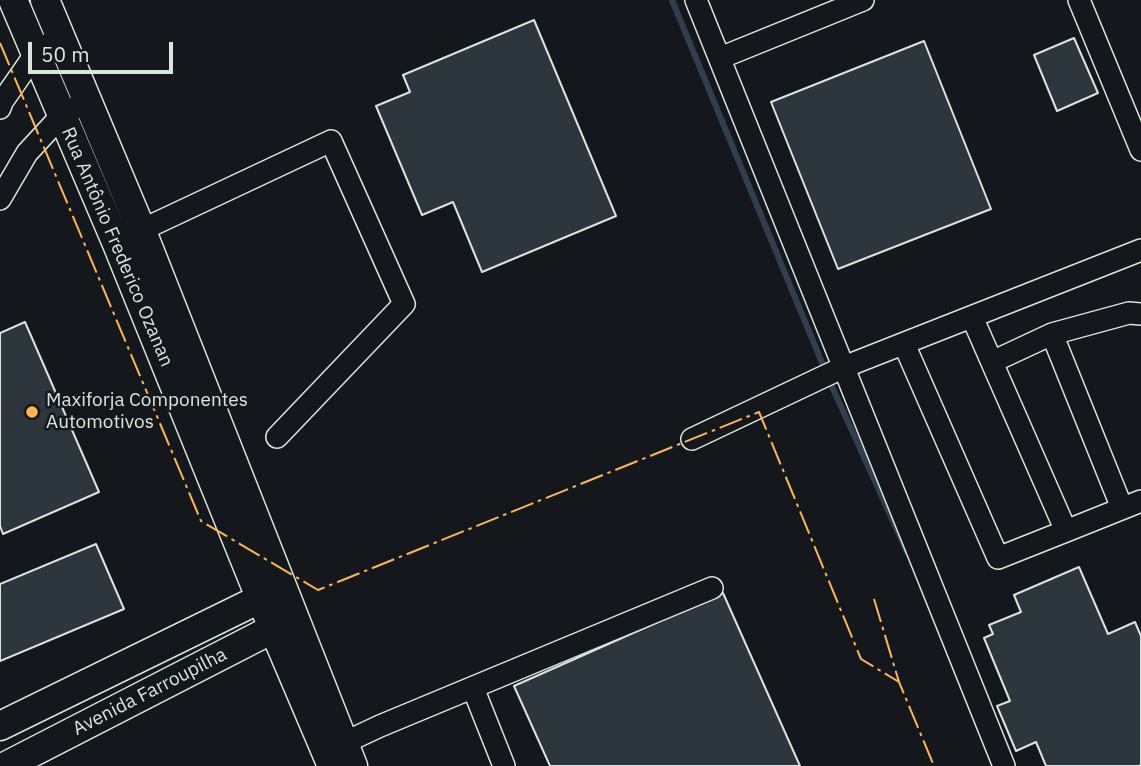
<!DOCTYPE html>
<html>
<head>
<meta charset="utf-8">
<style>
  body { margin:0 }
  #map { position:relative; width:1141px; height:766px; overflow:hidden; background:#14181c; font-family:"IBM Plex Sans",sans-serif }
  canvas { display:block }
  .scale { position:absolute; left:28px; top:42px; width:145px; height:32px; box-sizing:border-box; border:4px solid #d8e6dc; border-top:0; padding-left:9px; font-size:21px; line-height:24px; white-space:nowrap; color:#d8e6dc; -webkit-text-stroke:5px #14181c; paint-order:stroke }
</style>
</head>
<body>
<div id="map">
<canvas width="1141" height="766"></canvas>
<div class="scale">50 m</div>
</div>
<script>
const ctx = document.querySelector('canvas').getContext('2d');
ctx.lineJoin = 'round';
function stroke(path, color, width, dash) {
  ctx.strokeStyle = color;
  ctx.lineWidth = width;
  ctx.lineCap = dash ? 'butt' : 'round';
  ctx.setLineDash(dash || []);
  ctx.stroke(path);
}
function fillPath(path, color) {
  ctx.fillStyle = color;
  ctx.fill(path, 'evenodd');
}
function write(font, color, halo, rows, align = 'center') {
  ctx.font = font + ' "IBM Plex Sans",sans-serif';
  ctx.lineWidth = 5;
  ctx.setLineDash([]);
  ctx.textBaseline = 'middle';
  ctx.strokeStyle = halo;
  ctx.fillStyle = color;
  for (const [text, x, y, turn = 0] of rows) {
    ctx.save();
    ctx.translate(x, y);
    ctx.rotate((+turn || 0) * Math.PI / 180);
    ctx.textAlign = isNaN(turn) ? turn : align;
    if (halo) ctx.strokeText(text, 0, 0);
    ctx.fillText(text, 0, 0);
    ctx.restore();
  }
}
const stream = new Path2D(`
  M672,0l153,370
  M829,380l78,172`);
const building = new Path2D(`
  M534,20l82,196 -134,56 -29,-70 -31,13 -46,-109 34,-14 -7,-17z
  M1074,38l24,55 -41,18 -23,-56z
  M924,41l67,168 -153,60 -67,-167z
  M25,322l74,170 -96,42 -3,-8v-193z
  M96,544l28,65 -124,52v-77z
  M1079,567l29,67 27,-12 6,14v129l-2,1h-93l-10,-24 -20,9 -19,-45 13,-5 -26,-63 9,-4 -4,-9 32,-13 -7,-17z
  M723,593l77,173h-250l-36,-80z`);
const minor = new Path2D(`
  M696,0l308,766
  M1079,0l62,150
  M720,58l143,-58
  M0,108l2,-6 34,-49 24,-17
  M0,199l27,-46 35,-38 25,-14
  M131,235l200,-94 73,163 -127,133
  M972,317l94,214 75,-30
  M1052,334l77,-21 12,1
  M904,344l94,214 68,-27
  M992,362l60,-28 70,174
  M692,439l152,-72 297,-117
  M473,688l31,78
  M331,749l49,-23 332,-138`);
const major = new Path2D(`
  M13,0l104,244 143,353 72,169
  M45,0l96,229 212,537
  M0,726l276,-135
  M6,766l284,-146`);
const power = new Path2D(`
  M0,43l201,478 117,69 441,-178 102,247 38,23
  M874,599l25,83 35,84`);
const markers = [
  [32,412,7,"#ffb74d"]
];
const streetNames = [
  ["Rua Antônio Frederico Ozanan",117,247,67],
  ["Avenida Farroupilha",150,692,-27]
];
const poiNames = [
  ["Maxiforja Componentes",46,401],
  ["Automotivos",46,423]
];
stroke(stream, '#2f3f4d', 6);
fillPath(building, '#2c363c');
stroke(building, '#d8e6dc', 2);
stroke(minor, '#d8e6dc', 24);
stroke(major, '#d8e6dc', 31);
stroke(minor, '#14181c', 21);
stroke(major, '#14181c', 28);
stroke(power, '#ffb74d', 2, [24, 5, 3.5, 5]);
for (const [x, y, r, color] of markers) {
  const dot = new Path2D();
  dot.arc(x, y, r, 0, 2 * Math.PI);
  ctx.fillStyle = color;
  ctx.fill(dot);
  stroke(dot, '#14181c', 2.5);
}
write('19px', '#d8e6dc', '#14181c', streetNames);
write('19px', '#d8e6dc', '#14181c', poiNames, 'left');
</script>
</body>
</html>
